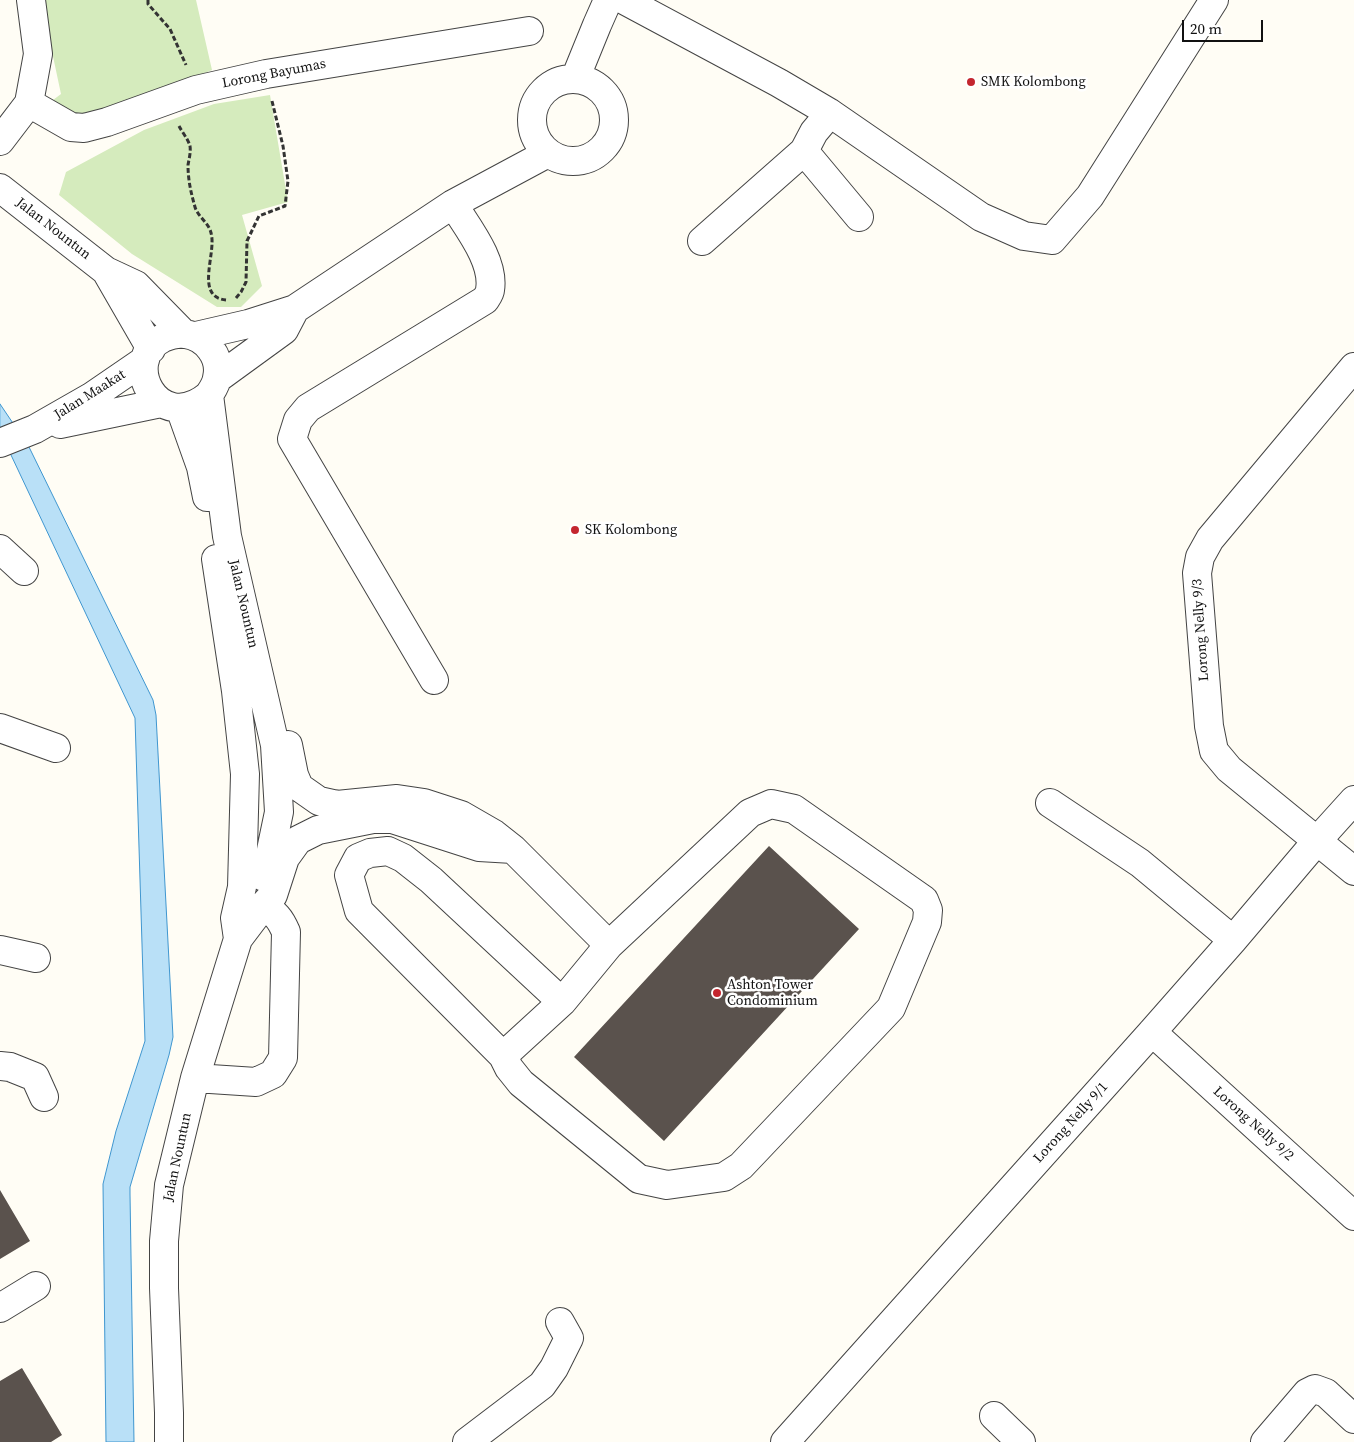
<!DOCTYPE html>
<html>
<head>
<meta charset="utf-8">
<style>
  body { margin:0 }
  #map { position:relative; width:1354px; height:1442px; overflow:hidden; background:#fffdf5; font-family:"Source Serif 4",serif }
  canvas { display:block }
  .scale { position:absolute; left:1182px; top:20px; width:81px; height:22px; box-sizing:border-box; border:2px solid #111; border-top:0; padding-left:6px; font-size:15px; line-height:18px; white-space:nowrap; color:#111; -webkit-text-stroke:4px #fff; paint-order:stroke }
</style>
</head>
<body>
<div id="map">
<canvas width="1354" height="1442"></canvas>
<div class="scale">20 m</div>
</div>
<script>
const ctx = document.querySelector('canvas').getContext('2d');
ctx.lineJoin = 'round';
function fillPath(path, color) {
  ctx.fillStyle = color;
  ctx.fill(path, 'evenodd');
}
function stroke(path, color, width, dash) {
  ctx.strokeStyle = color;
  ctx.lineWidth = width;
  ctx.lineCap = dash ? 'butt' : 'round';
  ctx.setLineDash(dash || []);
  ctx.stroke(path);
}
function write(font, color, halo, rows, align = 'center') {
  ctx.font = font + ' "Source Serif 4",serif';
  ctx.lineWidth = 5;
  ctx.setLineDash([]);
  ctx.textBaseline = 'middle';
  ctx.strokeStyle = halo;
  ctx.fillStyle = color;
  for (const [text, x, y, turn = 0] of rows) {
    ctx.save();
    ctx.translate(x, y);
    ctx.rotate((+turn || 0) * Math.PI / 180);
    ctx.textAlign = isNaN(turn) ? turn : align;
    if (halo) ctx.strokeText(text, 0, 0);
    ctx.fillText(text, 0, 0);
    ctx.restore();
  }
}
const green = new Path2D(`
  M41,0h155l16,70 -101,42 -46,9 -12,-21 8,-6z
  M270,95l18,107 -46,13 20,71 -21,21h-24l-85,-53 -73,-59 7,-23 78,-42 70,-26z`);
const water = new Path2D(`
  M0,404l29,43 124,253 3,15 17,322 -4,18 -39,132v7l4,248h-28l-3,-258 13,-53 29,-90 -10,-323 -124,-263 -11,-16z`);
const building = new Path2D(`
  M769,846l90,83 -195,212 -90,-84z
  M0,1190l30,51 -30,18z
  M22,1368l40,67 -11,7h-51v-61z`);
const path = new Path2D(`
  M148,0v4l22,25 16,36
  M179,126c3,6 9,13 11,20 1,6 -1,13 -2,19 0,15 3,28 7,42 3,10 14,16 16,26 6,20 -17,64 15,67
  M236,298l5,-6 5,-10 1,-41 12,-25 26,-10 3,-25 -5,-35 -11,-45`);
const minor = new Path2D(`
  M624,0l155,83 51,30 151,104 43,19 28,4 38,-44 124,-196
  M575,79l22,-54 11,-25
  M532 120a41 41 0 1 1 82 0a41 41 0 1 1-82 0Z
  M29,103l9,-49 -7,-54
  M0,141l29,-38 42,24 13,1 23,-6 89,-32 70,-16 263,-43
  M804,151l55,66
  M0,188l106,83 30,14 48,49
  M702,241l102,-90 10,-19 16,-19
  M106,271l45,78
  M196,336l52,-12 47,-15 158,-105 95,-51
  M1354,367l-144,172 -10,18 -3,16 12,153 5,25 15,18 125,102
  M218,378l66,-48 11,-21
  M209,395c-52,43 -90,-36 -46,-57 7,-3 15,-5 22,-4 21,3 37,23 32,44 -1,7 -5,12 -8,17l18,141 48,209 4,67 -9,43 -6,22
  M180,408l21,59 6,30
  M60,424l101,-21
  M0,443l35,-14 56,-32 54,-37
  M0,549l24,22
  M216,559l20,132 9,83 -3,113 -7,31 3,21
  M434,680l-142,-241 6,-19 10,-12 177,-108c2,-3 5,-7 5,-10 5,-29 -23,-63 -37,-86
  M0,728l56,20
  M288,745l6,30 5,12 20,14 18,4 60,-6 27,4 37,12 33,19 19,15 96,96
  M1050,803l90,60 93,77
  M0,950l36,8
  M1152,1032l202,184
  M503,1056l59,-54 47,-57 141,-132 21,-9 23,5 130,91 4,10 -1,12 -36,86 -150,158 -17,11 -57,8 -28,-6 -118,-96 -12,-15 -6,-12 -144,-145 -10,-36 9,-17 12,-5 18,-2 15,7 28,22 131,122
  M0,1066l10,1 25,10 9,20
  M195,1078l61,4 17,-8 10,-16 3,-126c-6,-14 -10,-18 -23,-26
  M0,1308l36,-22
  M994,1416l27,26
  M169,1442v-29l-5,-125v-47l5,-56 26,-107 43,-139 25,-33 10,-11 12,-37 13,-18 20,-10 55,-11h19l87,28 34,2
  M467,1442l75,-57 12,-17 15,-30 -9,-16
  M785,1442l367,-410 81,-92 83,-98 38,-42
  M1265,1442l42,-49 8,-4 11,4 28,26`);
const markers = [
  [971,82,5,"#c4262e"],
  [575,530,5,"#c4262e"],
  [717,993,5,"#c4262e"]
];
const streetNames = [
  ["Lorong Bayumas",274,74,-11],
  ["Jalan Nountun",53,229,38],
  ["Jalan Maakat",90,395,-32],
  ["Jalan Nountun",243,604,77],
  ["Lorong Nelly 9/3",1201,630,-94],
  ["Lorong Nelly 9/1",1071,1123,-48],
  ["Lorong Nelly 9/2",1253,1124,42],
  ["Jalan Nountun",178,1157,-78]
];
const poiNames = [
  ["SMK Kolombong",981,82],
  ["SK Kolombong",585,530],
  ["Ashton Tower",727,985],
  ["Condominium",727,1001]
];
fillPath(green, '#d5ebbd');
fillPath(water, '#b9e0f7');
stroke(water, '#3f96cf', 1);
fillPath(building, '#5a524d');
stroke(minor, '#444', 30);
stroke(path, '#333', 3, [5, 2.5]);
stroke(minor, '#fff', 28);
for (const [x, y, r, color] of markers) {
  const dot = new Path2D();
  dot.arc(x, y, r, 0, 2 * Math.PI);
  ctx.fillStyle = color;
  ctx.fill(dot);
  stroke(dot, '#fff', 2);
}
write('14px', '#111', '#fff', streetNames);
write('14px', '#111', '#fff', poiNames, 'left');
</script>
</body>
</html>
